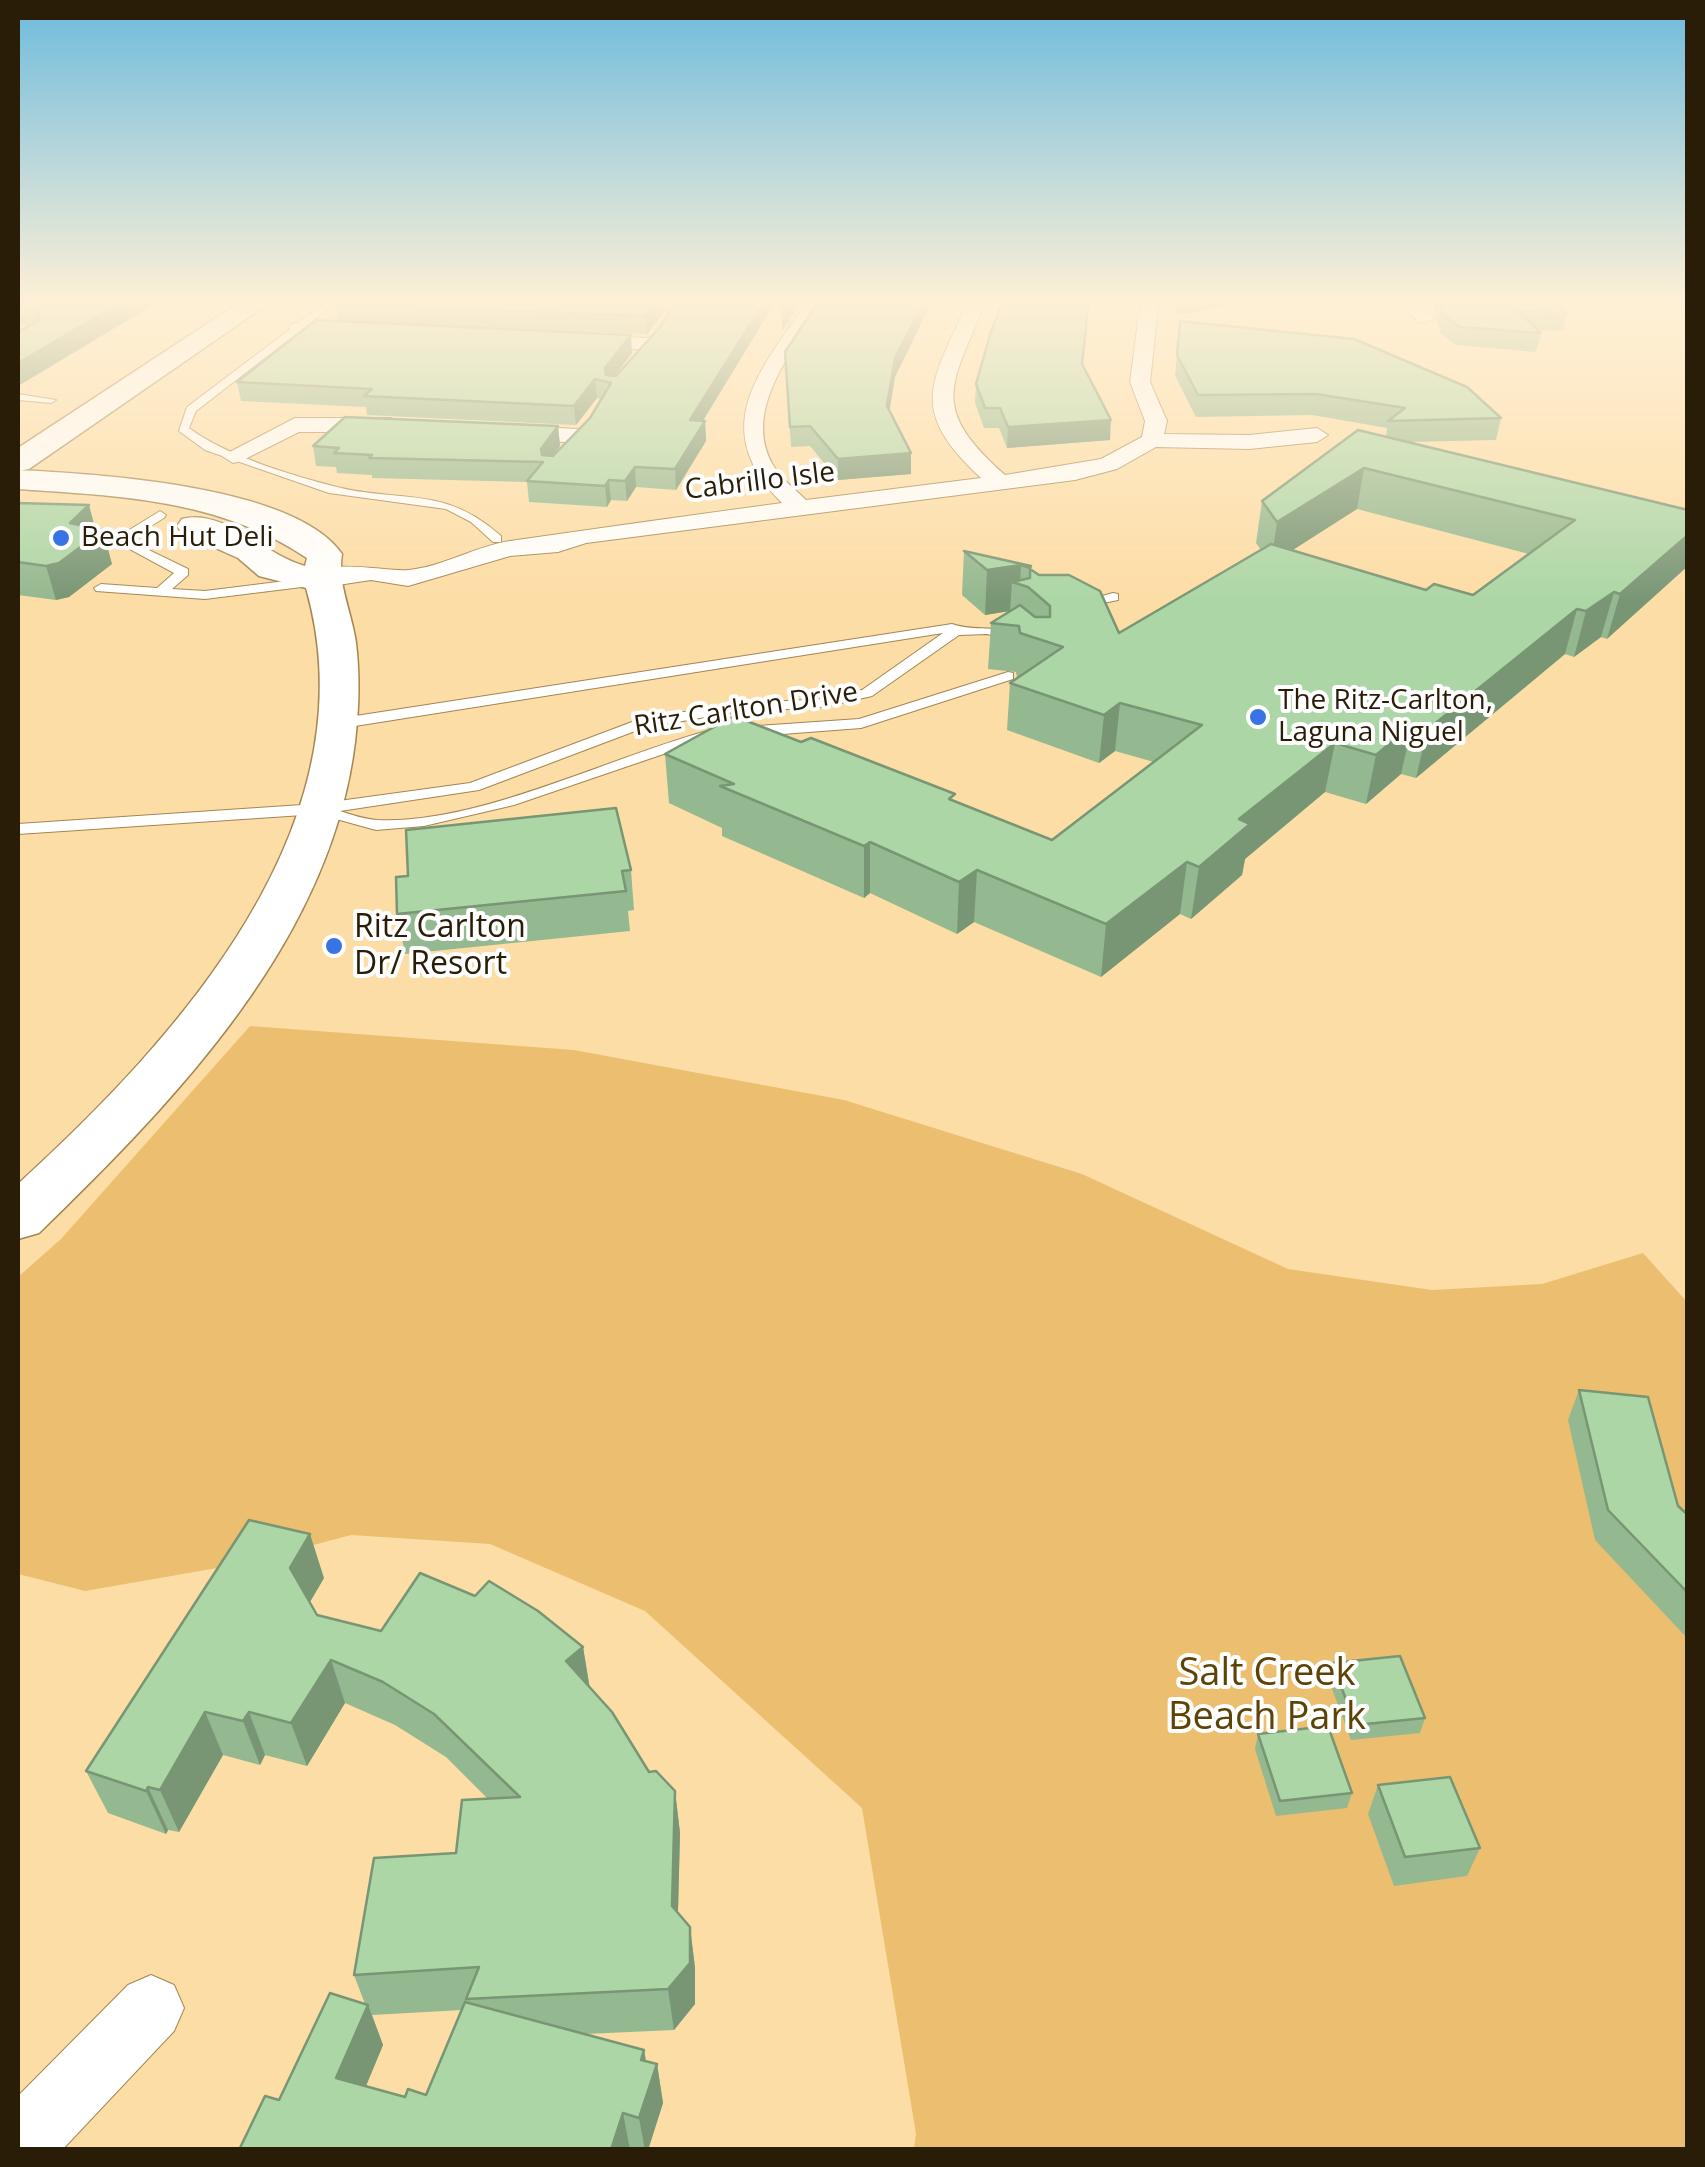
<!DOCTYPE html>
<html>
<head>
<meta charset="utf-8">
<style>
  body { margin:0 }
  #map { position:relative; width:1705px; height:2167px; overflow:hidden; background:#fddda6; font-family:"Open Sans",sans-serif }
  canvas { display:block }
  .frame { position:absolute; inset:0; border:20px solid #291d07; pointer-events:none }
</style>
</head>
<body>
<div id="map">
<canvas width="1705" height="2167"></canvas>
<div class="frame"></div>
</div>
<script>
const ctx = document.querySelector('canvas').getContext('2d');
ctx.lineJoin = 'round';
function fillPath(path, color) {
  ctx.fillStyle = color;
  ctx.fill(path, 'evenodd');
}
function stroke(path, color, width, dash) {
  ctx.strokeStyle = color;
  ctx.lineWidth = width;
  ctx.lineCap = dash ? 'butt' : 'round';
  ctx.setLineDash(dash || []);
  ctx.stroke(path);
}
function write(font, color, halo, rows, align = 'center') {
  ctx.font = font + ' "Open Sans",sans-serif';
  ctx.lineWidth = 8;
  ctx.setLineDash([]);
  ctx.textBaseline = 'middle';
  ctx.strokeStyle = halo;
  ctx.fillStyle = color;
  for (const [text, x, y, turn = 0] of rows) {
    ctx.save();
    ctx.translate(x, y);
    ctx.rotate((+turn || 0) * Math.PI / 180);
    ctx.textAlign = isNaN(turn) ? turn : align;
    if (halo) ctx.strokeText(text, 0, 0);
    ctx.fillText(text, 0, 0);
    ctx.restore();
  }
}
const green = new Path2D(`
  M250,1026l324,24 270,50 238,74 206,95 144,21 110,-6 101,-31 45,50 -1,846h-773l2,-15 -54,-326 -217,-197 -155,-67 -139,-9 -105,28 -161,28 -67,-17v-297l43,-38z`);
const lane = new Path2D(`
  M330,299h11l-145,112 -7,17c38,28 98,46 144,58 68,18 110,-2 168,50v6h-8l-22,-20 -25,-13 -117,-16 -124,-43 -26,-19 8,-24z
  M18,394l38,6 -5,3 -33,-3z
  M160,511l6,4 -2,3 -36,22 60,29v6l-16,14 33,2 113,-14 7,4 -7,4 -113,14 -109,-8 -2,-3 7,-4 56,4 17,-15 -61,-33z
  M1113,593l5,1v6l-39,8 -7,-4z
  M952,624c21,8 47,0 68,12l-7,4 -26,-6 -28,1 -87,61 -49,11 -89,5 -91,16 -164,62 -139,21c12,4 24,8 37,9 102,5 237,-65 337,-91l8,5 -208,71 -90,21 -48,4 -58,-16 -300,20v-10l299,-20 153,-21 170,-64 94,-15 89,-5 39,-9 81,-57 -607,96 -8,-5 8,-5z
  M1008,672l5,1v6l-152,49 -118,9 -8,-5 8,-5 116,-8z`);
const street = new Path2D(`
  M809,299h18c-29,45 -87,109 -54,166 8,14 22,24 33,35l175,-22c-76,-70 -48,-97 -12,-179h18c-35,86 -60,107 18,176l96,-16 41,-22 3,-16 -15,-39 11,-83h18l-9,83 17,39 -3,13 85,1 68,-7 11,7 -11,7 -68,7 -93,-2 -39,22 -42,11 -489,63 -28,9 -48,4 -102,30 -37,-6 -53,8 -13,-8c20,-24 77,-8 103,-10 34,-3 68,-24 102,-29 91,-13 181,-26 272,-38 -76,-76 -22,-132 27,-204z
  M1395,299h20l20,20 -16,4z
  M297,323l63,3 10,6 -10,6 -70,-5v-8z
  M577,335l71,3 10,6 -10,6 -78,-5v-8z
  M295,418h96l11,7 -11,7h-92l-58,29 -8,2 -11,-7z
  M504,425l73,4 11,7 -11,7 -81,-6 -3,-5z
  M151,1975l23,10 10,23 -10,23 -112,119h-44v-54l110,-111z`);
const secondary = new Path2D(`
  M18,470c78,4 277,15 324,84 -5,31 10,58 14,89 4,33 3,66 -1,99 -24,198 -179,358 -316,491l-21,6v-55c159,-145 356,-360 288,-596l-47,-12 -21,-18 -56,-25 -5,-7 5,-7c42,-11 84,37 123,47l2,-8c-88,-59 -187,-62 -289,-69z`);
const highway = new Path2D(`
  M245,299h30l-246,170 -11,2v-23z`);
const wall = new Path2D(`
  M18,299h145l-145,87v-54l10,-6 -10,-3z
  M341,299h436l-74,122h2l1,20 -30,49 -40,-3 -9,14 -16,-1 -4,7 -78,-5 -2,-20 -155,-4v-3l-35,-2 -1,-6 -20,-1 -3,-20 245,-20 2,20 -7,10 37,-38 11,-19 -4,-1 -21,27 -209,-10 -1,-8 -125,-6 -4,-19 395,-29 -17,23h1l44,-49 10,-15 -5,-1 -18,23 -309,-13 -3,-17z
  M820,299h113l-38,78 -6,34 22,42v21l-73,6 -28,-34 -19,1 -6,-95z
  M1432,299h120l15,14 -4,18 -26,-1 4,3 -5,19 -80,-7 -16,-12z
  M1180,321l321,97 -5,22 -87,2 279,68 -81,129 -6,-2 -27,20 -9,-3 -149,124 -15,-4 -35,30 -41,-12 -80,67 -3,16 -51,44 -11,-5 -79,63 -127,-55 -17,12 -87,-41 -6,5 -142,-62v-8l-53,-25 -4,-49 290,47 97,39 102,-78 -39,-11 -16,12 -92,-33 3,-47 7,-5 -1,-6 -28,-3 3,-46 19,-12 -25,4 -23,-20 2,-44 67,15 -1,3 89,64 142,-83 -5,-7 6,-42 124,-64 1,-9 -75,-13 -116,2 -21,-41zM1357,509l172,45 -56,41 -47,-5 -134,-40z
  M1082,366l28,74 -103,8 -8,-20h-15l-9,-25 1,-19z
  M18,503l78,26 16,35 -43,33 -13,3 -38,-5z
  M631,870l3,40 -6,1 2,20 -225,23 -8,-40z
  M1579,1390l109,125v124l-93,-99 -27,-120z
  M324,1578l-14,24 7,13 64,16 202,16 7,41 59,84 26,19 5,42 -2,80 12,14 5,41v36l-21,26 -89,4 59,16 2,11 11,3 6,39 -15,47h-409l40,-50 86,-96 -11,-29 102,-122 32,-54 -42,-42 -51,-32 -50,-22 -38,63 -42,-11 -5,10 -37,-10 -44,77 -11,-2 -2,4 -58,-21 -22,-42zM462,2010l-36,85 -21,2 -39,-11 17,-41 -11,-30z
  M1332,1663l93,55 -5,15 -69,7 -23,-62z
  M1258,1734l94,59 -5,15 -71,8 -21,-67z
  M1378,1785l102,63 -13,28 -73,10 -26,-72z`);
const shadedWall = new Path2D(`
  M127,299h36l-145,87v-23z
  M659,299h5l1,12 -18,23 -2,-18z
  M766,299h11l-86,141 -1,-20z
  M792,299h12l-22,32v-18z
  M925,299h8l-38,78 -8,49v-20l8,-48z
  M1177,299h90l-91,16z
  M631,335l1,18 -22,29 -4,-1 -1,-13z
  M595,379l2,19 -21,27 -2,-19z
  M1111,420l-1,20 -103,8 1,-21z
  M705,421l1,20 -30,49 -1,-21z
  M558,426l2,20 -17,23 -2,-20z
  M911,453v21l-73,6v-21z
  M635,467l1,20 -9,14 -2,-20z
  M1364,468l-7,41 -86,55 6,-42z
  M609,480l2,20 -4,7 -2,-21z
  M89,505l8,30 6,-5 9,34 -43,33 -13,3 -10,-34 24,-43z
  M1688,535v31l-81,73 13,-45z
  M1021,565l-1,19 -8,-2 -2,29 -25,4 2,-45z
  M1614,592l-13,45 -27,20 12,-46z
  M1577,609l-12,45 -149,124 11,-48z
  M1120,703l-5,48 -16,12 5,-48z
  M1412,725l-11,49 -35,30 10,-49z
  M1335,743l-10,49 -80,67 -3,16 -51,44 8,-52 40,-48z
  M870,842v51l-6,5v-52z
  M1187,862l-7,52 -79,63 5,-53z
  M977,870l-3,52 -17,12 2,-52z
  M310,1534l14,44 -20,34 -14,-44z
  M583,1647l7,44 -24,-30z
  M331,1660l14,43 -38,63 -16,-43z
  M205,1712l18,43 -44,77 -19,-42z
  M249,1712l16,43 -5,10 -17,-44z
  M148,1787l20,43 -2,4 -20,-43z
  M675,1791l5,42 -3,115 -5,-42z
  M690,1927l5,41v36l-21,26 -6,-41z
  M368,2005l15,40 -30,72 -17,-39z
  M644,2050l6,36 7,-22 6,39 -15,47h-3l-6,-32 2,-58z
  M623,2113l7,37h-19z`);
const building = new Path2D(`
  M18,299h109l-109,64v-31l22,-12 -2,-9 -20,-5z
  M341,299h318l-14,17 -310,-12z
  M678,299h88l-76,121 15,1 -30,48 -40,-2 -10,14 -16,-1 -4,6 -78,-5 16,-19 -174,-4 3,-3 -38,-2 5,-5 -26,-2 32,-29 213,9 -17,23 1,6 11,1 37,-38 21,-35 -16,-4 -21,27 -210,-10 8,-7 -135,-7 79,-62 315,15 -26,33 1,7 10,1 44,-49z
  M781,299h11l-10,14z
  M820,299h105l-30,59 -8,48 24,47 -73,6 -28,-33 -20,1 -5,-75z
  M1004,299h85l-7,65 29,56 -103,7 -8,-19h-15l-9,-24 15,-53z
  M1440,299h112l15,14 -50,-2 24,22 -81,-6 -17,-12z
  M1180,321l174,18 113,48 34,31 -113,3 17,-13 -89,-14 -118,1 -21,-40z
  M1358,430l330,80v25l-68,59 -6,-2 -28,19 -9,-2 -150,121 -15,-5 -36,30 -41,-12 -96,76 11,5 -51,43 -12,-5 -81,62 -129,-54 -18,12 -89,-40 -6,4 -144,-60 14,-2 -69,-30 69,-38 67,26 10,-4 144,56 -6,5 103,41 150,-115 -82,-22 -16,12 -94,-32 53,-36 -43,-14 -1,-7 -28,-3 29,-18 15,12h15v-11l-22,-19 -16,-5 18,-4v-9l9,6h30l31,16 19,42 152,-89 155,46 8,-6 39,11 102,-75 -211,-52 -87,54 -15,-21z
  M18,503l71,2 -19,18 33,7 -44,33 -13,3 -28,-4z
  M964,551l67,15 -1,2 -9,-3 -34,5z
  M616,808l15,62 -9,1 4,20 -229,23 -1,-37 12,-1 -2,-46z
  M1579,1390l69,7 30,109 10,9v78l-80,-83z
  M249,1520l61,14 -20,34 27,47 64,16 39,-58 55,23 14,-15 49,30 45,36 -17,14 46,51 37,60 7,-1 19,20 -3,115 18,21v36l-22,26 -202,10 13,-32 -125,8 20,-117 82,-5 6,-53 58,-3 -86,-83 -51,-32 -52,-22 -40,63 -42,-11 -6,9 -38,-9 -45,78 -12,-3 -2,4 -60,-20z
  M1400,1656l25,62 -69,7 -24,-62z
  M1328,1726l24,67 -72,8 -22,-67z
  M1450,1777l30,71 -75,9 -27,-72z
  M330,1993l38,12 -32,73 69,19 3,-8 18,6 39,-93 179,48 -3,10 16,4 -18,54 -16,-5 -12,37h-372l26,-54 14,4z`);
const markers = [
  [61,538,10,"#3874e3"],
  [1258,717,10,"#3874e3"],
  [334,946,10,"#3874e3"]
];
const farStreetnames = [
  ["Cabrillo Isle",760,482,-7],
  ["Ritz Carlton Drive",746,710,-9]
];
const farPoinames = [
  ["Beach Hut Deli",81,538],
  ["The Ritz-Carlton,",1278,701],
  ["Laguna Niguel",1278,733]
];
const poiNames = [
  ["Ritz Carlton",354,928],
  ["Dr/ Resort",354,965]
];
const nearParknames = [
  ["Salt Creek",1267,1674],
  ["Beach Park",1267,1718]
];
fillPath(green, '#ebbf6f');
stroke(lane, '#a38652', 2);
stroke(street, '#a38652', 2);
stroke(secondary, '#a38652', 3);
stroke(highway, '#a38652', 3);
fillPath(lane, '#fff');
fillPath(street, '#fff');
fillPath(secondary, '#fff');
fillPath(highway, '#fff');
fillPath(wall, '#94b88f');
fillPath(shadedWall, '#789674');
fillPath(building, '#acd6a6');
stroke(building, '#789674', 2.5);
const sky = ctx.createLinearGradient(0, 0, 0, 602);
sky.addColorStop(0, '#6dbbdd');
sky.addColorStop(0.5, '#fef0d7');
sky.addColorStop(1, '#fef0d700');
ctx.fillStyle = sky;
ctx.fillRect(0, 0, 1705, 602);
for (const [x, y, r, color] of markers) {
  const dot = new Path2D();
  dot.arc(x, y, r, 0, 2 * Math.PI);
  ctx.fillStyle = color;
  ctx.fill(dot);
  stroke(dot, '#fff', 4);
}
write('28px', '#291d07', '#fff', farStreetnames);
write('28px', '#291d07', '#fff', farPoinames, 'left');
write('32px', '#291d07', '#fff', poiNames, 'left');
write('38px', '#5e4306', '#fff', nearParknames);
</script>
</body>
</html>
